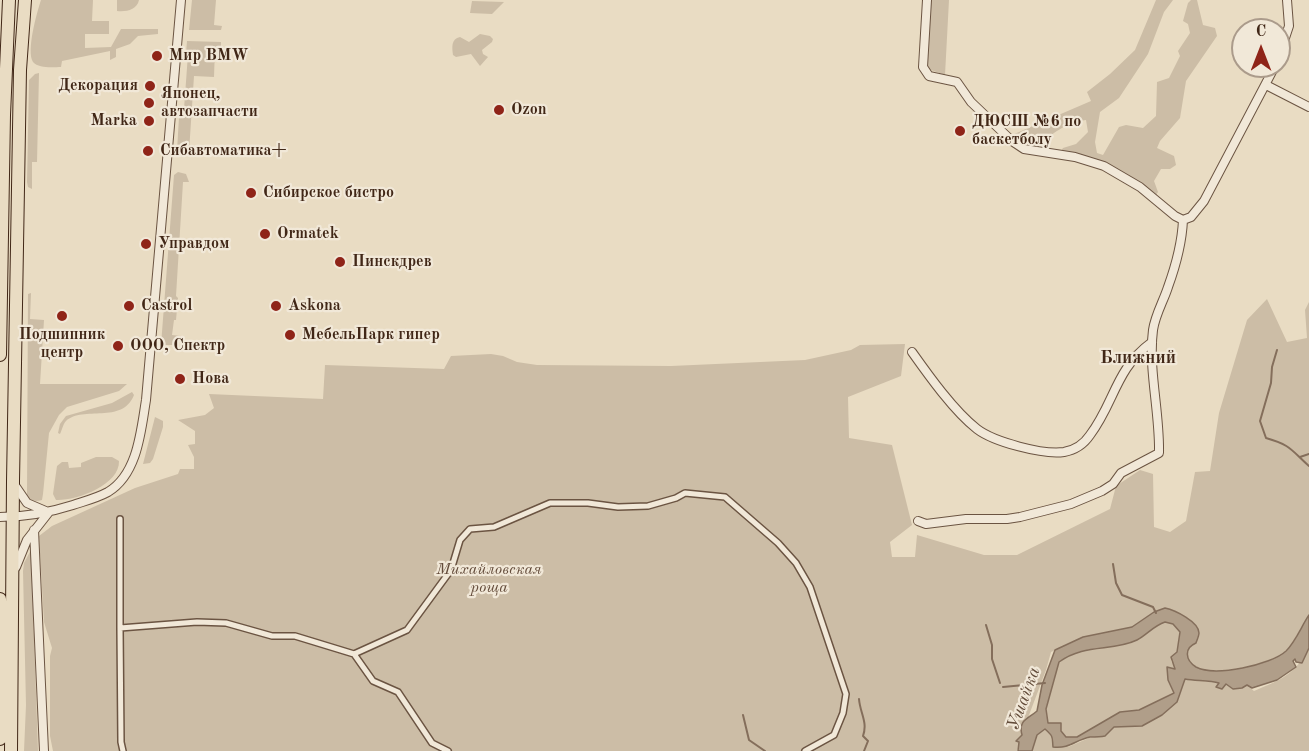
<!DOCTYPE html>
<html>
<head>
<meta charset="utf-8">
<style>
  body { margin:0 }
  #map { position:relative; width:1309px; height:751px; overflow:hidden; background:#e9dcc3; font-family:"Old Standard TT",serif }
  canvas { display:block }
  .north { position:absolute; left:1231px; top:18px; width:60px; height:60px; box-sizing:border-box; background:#f1e8d8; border:2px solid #ab9b8b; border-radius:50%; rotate:0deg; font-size:16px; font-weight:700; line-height:24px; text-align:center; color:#412717 }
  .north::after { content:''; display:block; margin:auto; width:21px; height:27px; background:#8f2418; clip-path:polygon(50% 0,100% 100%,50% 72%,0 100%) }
</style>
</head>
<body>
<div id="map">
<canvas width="1309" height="751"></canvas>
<div class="north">С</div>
</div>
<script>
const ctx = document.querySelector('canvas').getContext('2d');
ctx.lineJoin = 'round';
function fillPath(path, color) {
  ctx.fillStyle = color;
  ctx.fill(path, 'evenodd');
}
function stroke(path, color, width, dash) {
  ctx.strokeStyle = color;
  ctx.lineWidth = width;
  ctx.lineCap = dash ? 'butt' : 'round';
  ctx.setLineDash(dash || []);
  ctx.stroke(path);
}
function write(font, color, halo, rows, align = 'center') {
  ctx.font = font + ' "Old Standard TT",serif';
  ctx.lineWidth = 4.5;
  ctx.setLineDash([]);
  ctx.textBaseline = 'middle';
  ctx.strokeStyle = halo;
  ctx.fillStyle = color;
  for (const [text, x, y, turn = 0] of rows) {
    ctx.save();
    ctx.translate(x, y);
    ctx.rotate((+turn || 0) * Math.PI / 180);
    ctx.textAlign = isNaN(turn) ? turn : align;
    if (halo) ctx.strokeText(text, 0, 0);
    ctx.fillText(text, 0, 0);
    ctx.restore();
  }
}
const green = new Path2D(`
  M41,0h98c-2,10 -13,12 -22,11v-11h-24l-1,21h17v13h-24v14l26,-1 10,-18h37v5l-20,2 -8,8 -14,5v8l-6,3v-9l-48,10 -1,6c-7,0 -22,2 -28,-5 -7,-11 4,-50 8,-62z
  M192,0h24l-2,25 8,1 -1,4h-32z
  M930,0h19l-4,75 -17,-6 -2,-6z
  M1156,0h17l-9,12 -16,42 -29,44 -19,14 -5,30 2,11 6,2 16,-28 7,-2 17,3 13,-12 1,-34 12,-4 11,-22 -2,-5 12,-18 -2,-9 -5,-3 5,-18 3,-3h6l6,25 12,3 2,8 -31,45 -6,37 -20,23 -3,7 17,8 2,9 -6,4h-9l-7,12 4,11 -2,3 -38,-25 -57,-19 2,-3 13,-4 12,-12 -2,-12c-17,2 -37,13 -46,28l-14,-3 -14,-10 79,-34 -4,-9 23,-18 25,-24z
  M472,1l32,1 -12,12 -22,-1z
  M480,34l10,2 3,3 -1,3 -10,8 1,4 5,3 -8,9 -9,-12 -15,3 -3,-2c-1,-8 -2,-16 7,-18l9,5z
  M187,41l34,1v5l-6,1 -1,29 -20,-1 -5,76 -12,-1 2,-34 5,-8 4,-55 -2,-1z
  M39,73l-2,89h-5v27l-4,-2 -1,-5 2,-102 6,-6z
  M178,172l8,2 3,8h-6l-7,114 2,2 -2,22h-2l-2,15 9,1 -5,9h-15l13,-170z
  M31,293l-1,26 14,1 -4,64h87l-8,7 -52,16 -8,8 -10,18 -6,61 -1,6c-7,2 -11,1 -15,-5l1,-201z
  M1267,299l20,43 20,-4 -2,-28 4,-8v313c-8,12 -13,25 -23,35 -16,16 -87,32 -99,8 -4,-10 7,-13 11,-19 6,-9 -8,-21 -16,-23 -9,-3 -19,-3 -28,-4l-22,15 -49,10 -32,15 -5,18 -23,61 1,5 -7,15h-964l-3,-15v-80l2,-8 -8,-26 -5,-86 13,-10 83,-38 43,-14 2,-5h14v-12l-6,-12 7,-1v-13l-17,-11 27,-5 9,-7 -5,-14 114,5 2,-34 119,4 7,-13 40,-2 12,2 14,6 20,3 134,1 134,-6 46,-10 9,-5 45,-1 -4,32 -53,21 1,41 43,7 20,80 -22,17 2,15h23l2,-22 67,20h33l93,-46 6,-23 24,-16 13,4 1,53 16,5 16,-11 9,-49 15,-1 9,-58 28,-93z
  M132,392l2,3c-12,30 -51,10 -68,26 -3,3 -4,9 -6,13l-2,-1 2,-9 6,-8 46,-13z
  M155,417l8,4v6l-10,32 -3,4 -7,1z
  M96,457h16l7,4c1,24 -43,40 -63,39l-3,-6 4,-28 5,-4h6l1,6 12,-1v-4z
  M31,550l7,201h-14l2,-46 -3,-134 1,-8z
  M1165,622l8,2 7,8 -3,20 -6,9 4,4 -7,15 6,12 -35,18 -19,3 -43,24h-11l-5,-6 -1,-5 -12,-3 -2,-14 13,-47c26,-19 53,-10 78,-22 10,-5 16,-14 28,-18z
  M1309,648v103h-277l5,-16 9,-6 8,12 14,6 21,-9 16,-2 9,-9h19l44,-25 8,-23 59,7 3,-1 7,6c26,-11 41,-16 55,-43z`);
const water = new Path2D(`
  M1165,608c10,2 34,14 34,25 0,3 -2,7 -3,10 -12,5 -11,17 0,24 19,10 75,-2 90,-16 10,-10 15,-24 23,-36v33l-7,15 -6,-1 -1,-3 -2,2 3,6 -19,13 -25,8 -5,-3 -5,3 -9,1 -7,-5 -4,5 -6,-2 3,-4c-10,-3 -23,-2 -34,-4l-8,23 -15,13 -20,11 -28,1 -9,9c-5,1 -10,1 -15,1 -15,3 -20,12 -37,10 -1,-10 1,-10 -8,-18l-8,6 -5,16h-14l1,-9 -3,-1 6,-6c-4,-15 6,-16 15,-24l5,-26 13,-35 28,-13 49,-10 22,-15zM1165,622l8,2 7,8 -3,20 -6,5 4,12 -8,-2 1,13 6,13 -35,17 -19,2 -43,25h-11l-5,-6v-8h-13l-2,-14 13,-47c26,-19 53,-10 78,-22 10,-5 16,-14 28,-18z`);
const stream = new Path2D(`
  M1277,350l-5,17 -1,16 -11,38 6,17c25,7 25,12 43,28
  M1300,457l9,-3
  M1113,564l3,19 6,12 31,12 3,6
  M986,625l6,20v14l8,24
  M1003,687l42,-4
  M859,699c1,14 9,23 4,37l5,5 -4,10
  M743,715l6,25 16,11`);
const pedestrian = new Path2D(`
  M120,519v109
  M354,654l53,-24 44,-60 9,-30 10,-11 24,-2 56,-24h38l30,4 30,-1 28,-8 9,-5 40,4 53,46 18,20 14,24 36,107 -3,19 -9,22 -29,16
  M123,751l-2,-9 -1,-114 77,-6 29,1 46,13h23l59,18 19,27 25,11 34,51 16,8`);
const minor = new Path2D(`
  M927,0l-4,67 6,9 28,6 14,20 41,39 12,8 51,8 29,9 36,21 35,29 8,4
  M1279,56l10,-30 -2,-26
  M1266,85l43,22
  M1183,220l8,-3 13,-16 71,-135
  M912,352c17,24 42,59 65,77 17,13 66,26 87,23 11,-2 20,-8 26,-17 25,-33 25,-66 62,-93
  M14,484l13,19 21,9
  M0,517c26,0 48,-4 73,-12 12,-4 24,-7 35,-13 30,-18 33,-62 38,-92l35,-400
  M918,521l8,3 40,-5h41l13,-2 51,-13 31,-13 11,-7 8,-11 38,-20c1,-40 -11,-84 -6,-123 2,-15 11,-30 15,-43 8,-22 14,-45 15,-67
  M34,530l10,221
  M16,567l11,-27 22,-28`);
const primary = new Path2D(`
  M0,355l4,-240 5,-115
  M0,599l2,50 -2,90
  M11,751l2,-270 7,-411 5,-70`);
const markers = [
  [157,56,6,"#8f2418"],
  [150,86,6,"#8f2418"],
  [149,103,6,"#8f2418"],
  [499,110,6,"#8f2418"],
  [149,121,6,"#8f2418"],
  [960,131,6,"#8f2418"],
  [148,151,6,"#8f2418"],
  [251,193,6,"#8f2418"],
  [265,234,6,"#8f2418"],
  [146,244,6,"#8f2418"],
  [340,262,6,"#8f2418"],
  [129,306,6,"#8f2418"],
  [276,306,6,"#8f2418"],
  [62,316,6,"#8f2418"],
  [290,335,6,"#8f2418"],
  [118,346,6,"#8f2418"],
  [180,379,6,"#8f2418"]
];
const poiNames = [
  ["Мир BMW",169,56],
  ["Декорация",138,86,"right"],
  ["Японец,",161,94],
  ["автозапчасти",161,112],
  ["Ozon",511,110],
  ["Marka",137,121,"right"],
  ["ДЮСШ №6 по",972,122],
  ["баскетболу",972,140],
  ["Сибавтоматика+",160,151],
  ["Сибирское бистро",263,193],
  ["Ormatek",277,234],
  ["Управдом",158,244],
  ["Пинскдрев",352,262],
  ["Castrol",141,306],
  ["Askona",288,306],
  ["Подшипник",62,335,"center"],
  ["центр",62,353,"center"],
  ["МебельПарк гипер",302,335],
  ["ООО, Спектр",130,346],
  ["Нова",192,379]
];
const parkNames = [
  ["Михайловская",489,570],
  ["роща",489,588]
];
const neighbourhoodNames = [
  ["Ближний",1138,358]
];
const waterNames = [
  ["Ушайка",1024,699,-70]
];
fillPath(green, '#ccbda6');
fillPath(water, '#b09e89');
stroke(water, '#846e5b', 1.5);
stroke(stream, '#846e5b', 2);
stroke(pedestrian, '#6b5442', 8);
stroke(minor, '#6b5442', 10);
stroke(primary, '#412717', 14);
stroke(pedestrian, '#f1e8d8', 5);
stroke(minor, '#f1e8d8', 8);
stroke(primary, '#e9dcc3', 12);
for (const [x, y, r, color] of markers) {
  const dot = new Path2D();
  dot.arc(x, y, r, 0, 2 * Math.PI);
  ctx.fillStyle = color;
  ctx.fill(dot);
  stroke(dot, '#f1e8d8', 2);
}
write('bold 16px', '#412717', '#f1e8d8', poiNames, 'left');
write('italic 16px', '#644c3b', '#f1e8d8', parkNames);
write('bold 18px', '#412717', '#f1e8d8', neighbourhoodNames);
write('italic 18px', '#624b39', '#f1e8d8', waterNames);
</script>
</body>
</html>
